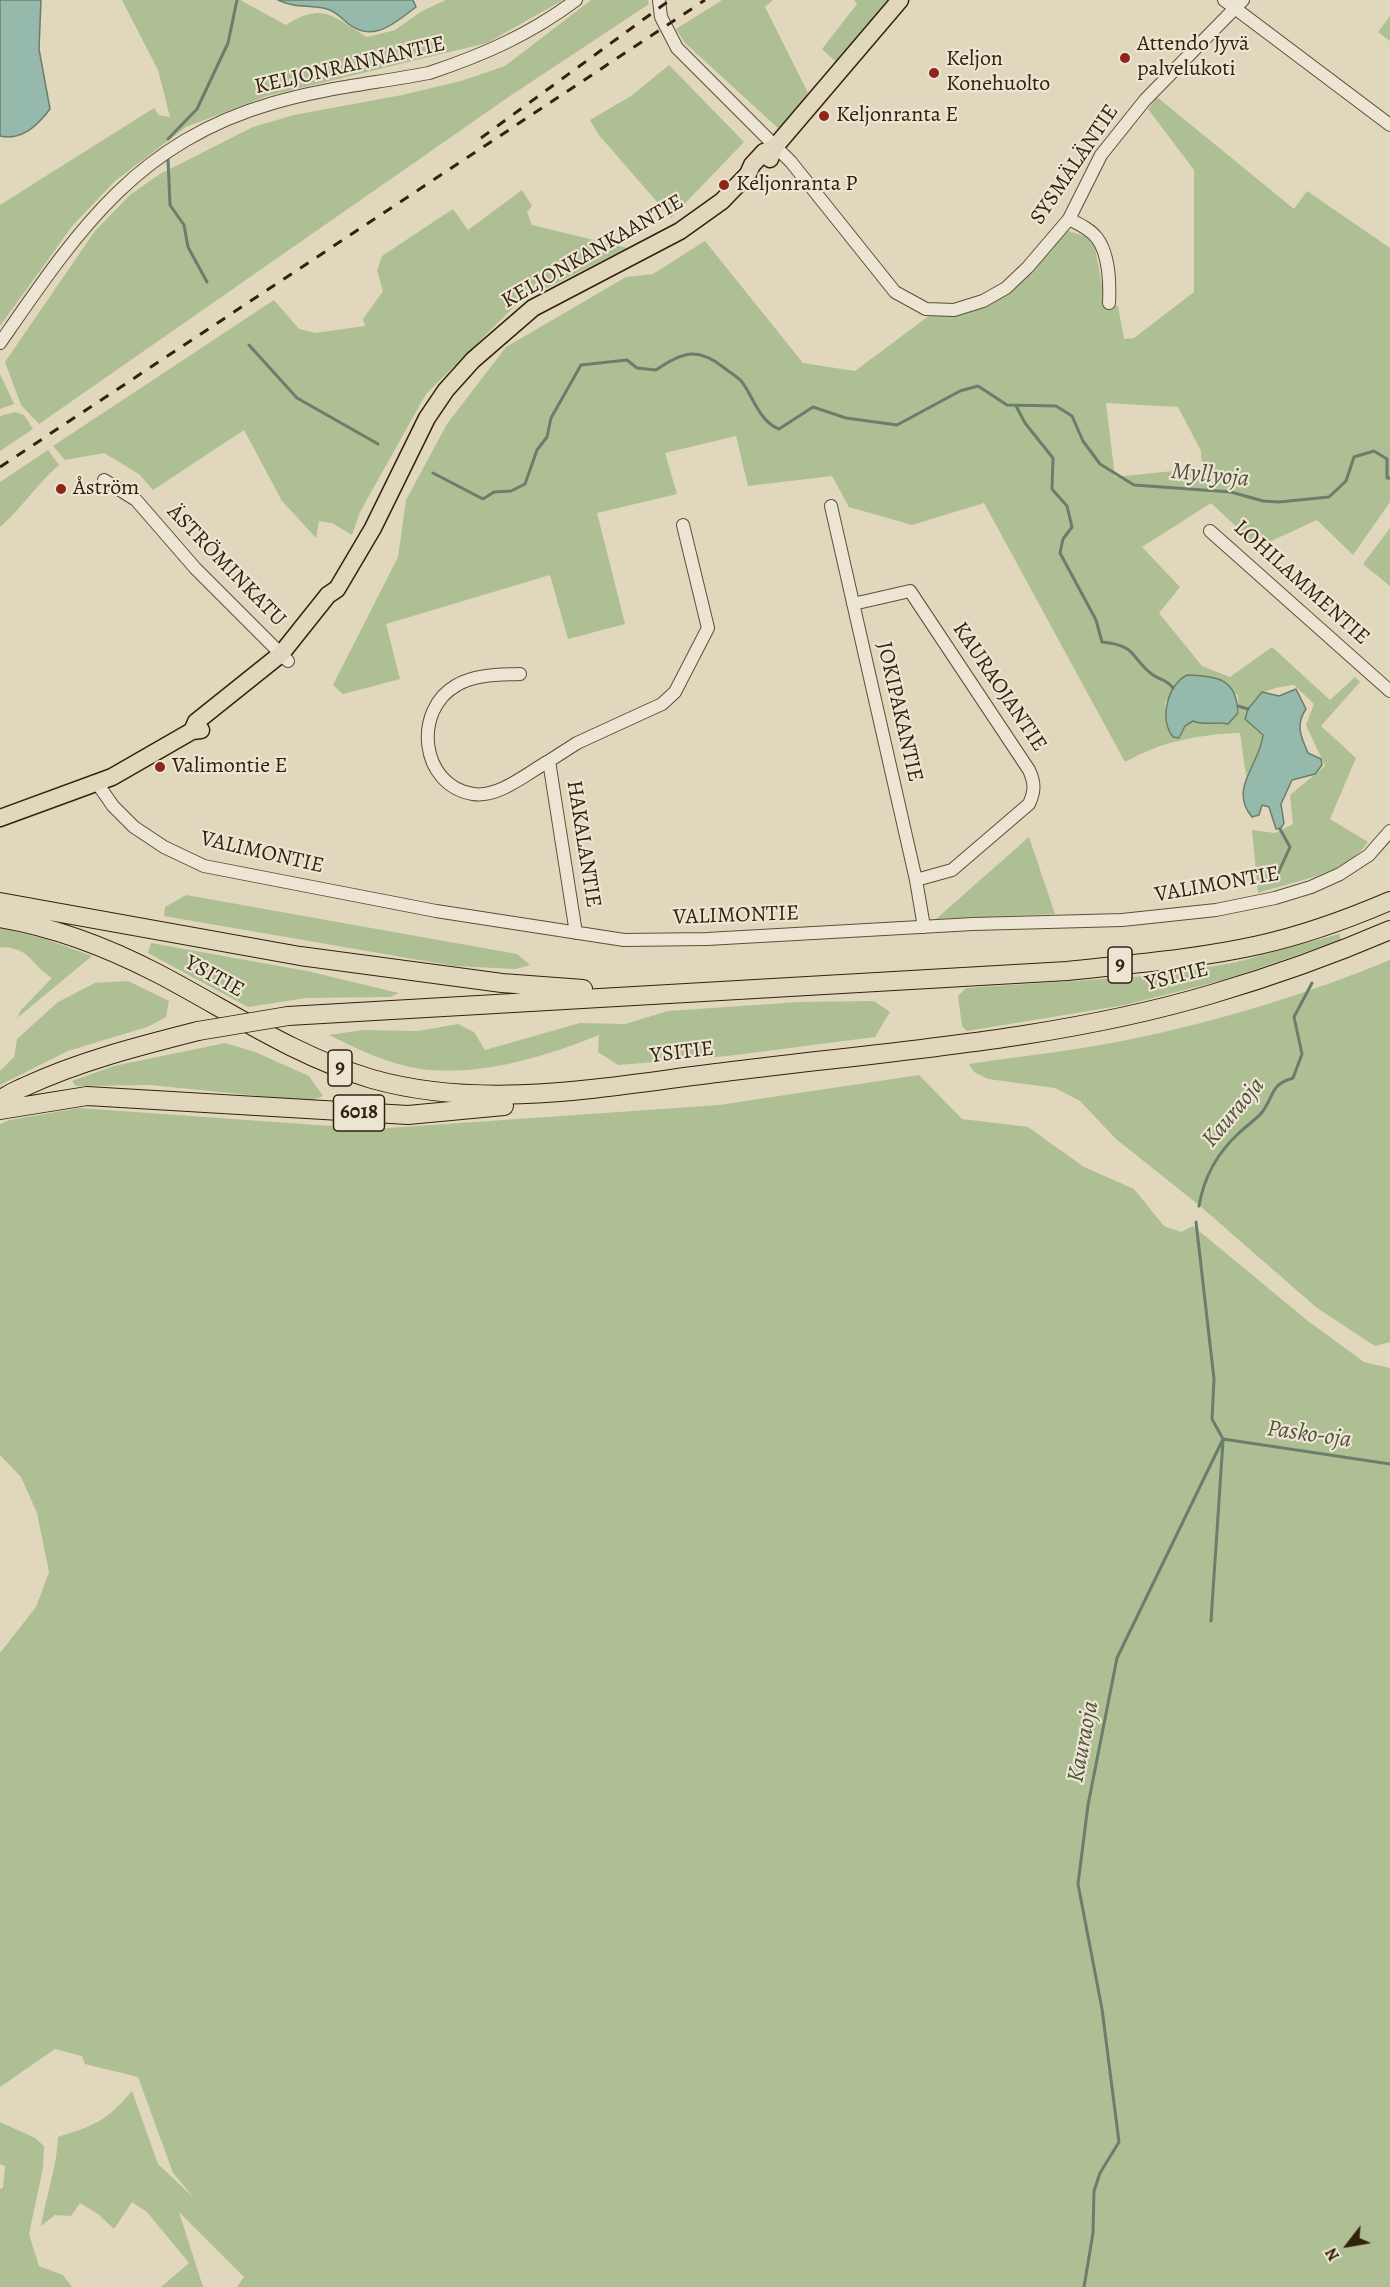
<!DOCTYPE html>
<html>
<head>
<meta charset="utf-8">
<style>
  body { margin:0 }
  #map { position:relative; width:1390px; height:2287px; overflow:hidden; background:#e1d7bc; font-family:Alegreya,serif }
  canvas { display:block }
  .north { position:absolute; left:1318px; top:2215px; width:60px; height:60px; -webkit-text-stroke:4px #ece5d3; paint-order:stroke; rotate:239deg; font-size:16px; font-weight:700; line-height:24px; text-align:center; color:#32220b }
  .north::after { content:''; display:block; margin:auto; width:21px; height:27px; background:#32220b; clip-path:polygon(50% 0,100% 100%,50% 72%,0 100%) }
</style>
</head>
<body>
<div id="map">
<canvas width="1390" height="2287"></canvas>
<div class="north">N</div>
</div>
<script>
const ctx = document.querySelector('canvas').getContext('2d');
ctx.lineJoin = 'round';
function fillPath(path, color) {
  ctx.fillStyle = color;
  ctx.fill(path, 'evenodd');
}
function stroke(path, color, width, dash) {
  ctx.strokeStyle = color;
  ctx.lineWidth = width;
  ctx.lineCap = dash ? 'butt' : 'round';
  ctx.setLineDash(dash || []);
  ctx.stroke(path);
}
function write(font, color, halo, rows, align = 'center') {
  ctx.font = font + ' Alegreya,serif';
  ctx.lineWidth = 4.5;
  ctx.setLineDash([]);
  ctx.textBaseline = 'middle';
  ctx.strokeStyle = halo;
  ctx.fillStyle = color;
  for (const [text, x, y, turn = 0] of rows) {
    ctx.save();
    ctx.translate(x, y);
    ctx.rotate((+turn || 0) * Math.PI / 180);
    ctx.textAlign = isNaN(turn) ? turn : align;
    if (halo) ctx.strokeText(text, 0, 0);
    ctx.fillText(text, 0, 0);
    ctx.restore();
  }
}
const green = new Path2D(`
  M122,0h118l46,25c37,-24 47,-8 81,12l28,-7 27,-19 24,-11h117l-76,43 -220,53 -81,31 -71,54 -42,44 -73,101v-121l154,-97 5,7 11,2 -12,-47z
  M591,0h57l1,4 -139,92 -471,328 -18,-19 -16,-43 90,-131 35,-36 30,-21 93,-47 41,-12 108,-20 59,-14 44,-15z
  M722,0h51l-8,7 43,86 -29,36 -94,-86 -9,-14z
  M854,0h34l-52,62 -14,-13 35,-45z
  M1390,16v25l-12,-9z
  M669,65l75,77 -73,76 -73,-84 -8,-14 41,-24z
  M1157,97l137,112 13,-18 83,57v254l-37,53 -36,-35 -59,27 -47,-44 -69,44 38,40 -21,26 43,53 28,11 42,-30 58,53 25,-23 5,5 -39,44 35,32 -26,61 38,23c-23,33 -74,39 -110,51l-6,-63 23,3 18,-9 -3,-29 35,-29 -19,-41 8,-21 -20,-19c-24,3 -43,7 -48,34l17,15 -2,15 -15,27 -6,-43c-40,1 -80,9 -115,29l-141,-259 -72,22 -63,-18 -17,-31 -84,10 -12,-50 -71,17 12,41 -80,19 28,111 -57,15 -18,-64 -164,49 14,55 -57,15 -10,-9 65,-128 8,-57 41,-76 59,-77 120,-70 27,-3 52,-33 98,122 52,8 75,-56 27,1 28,-9 25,-15 56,-62 21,7 7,6 12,63h12l6,33 10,-1 60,-46v-122l-46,-61zM1106,403l72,4 23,44 1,17 -87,9zM1180,679l58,16 1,18 -11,10c-13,-2 -24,4 -35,-2l-8,5 -6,12 -10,-6 -4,-29z
  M522,190l10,16 -5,6 5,13 95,23 -108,54 -93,92 -66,118 -8,23 -20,-12 -13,-2 -3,17 -34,-37 -38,-71 -91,60 -14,-16 -35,-21 -39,7 -12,-14 221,-146 25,29 16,4 50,-7 -2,-7 20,-28 -6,-21 5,-14 71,-47 15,21z
  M0,374l14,30 -14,5z
  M15,412l9,3 9,14 -33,22v-35z
  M48,450l11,15c-22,19 -37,43 -59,62v-45z
  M1390,528v58l-27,-22z
  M1029,837l26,77 -119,5z
  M186,895l331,59 13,11 -14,4 -62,-3 -290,-50 1,-9z
  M0,928l45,11 47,17 -75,62 4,-8 31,-32c-22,-14 -22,-31 -52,-31z
  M1339,934l2,6 -117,40 -99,25 -158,26 -5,-5 -4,-30 8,-8 197,-13 74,-13z
  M151,943l156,28 92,22 -9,4 -84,1 -58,9 -100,-54z
  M1390,960v382l-15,4 -58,-38 -117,-102 -84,-67 -36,-38 -25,-13 -67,-9 -14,-7 -5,-8c54,-8 109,-14 163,-25 88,-18 175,-45 258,-79z
  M128,981l41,20 -3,16 -19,10 -79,24 -68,34v-14l14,-14 3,-18 41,-37 37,-19z
  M874,1001l16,11 -15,25 -147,19 -110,9 -20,-13 1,-17c-57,23 -132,46 -193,31 -26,-6 -53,-19 -77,-31l34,-5 55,1 40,-7 16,8 11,18 95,-27 45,1 43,-13 131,-9z
  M225,1043l30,9 54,24 14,20 -13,5 -160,-16 -74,1 -4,-5 42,-15z
  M919,1075l43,44 66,8 56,40 50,22 30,37 17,6 12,-6 115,95 56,41 26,6v919h-1153l7,-10 -65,-65 24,75h-42l28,-24 -42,-51 -15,-10 -18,27 -16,-15 -18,-11 -9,13 -16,-1 -14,11c5,-31 16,-59 17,-89 38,-12 47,-15 74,-46l26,73 36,34 -21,-25 -35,-96 -53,-13 -3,-8 -27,-7 -55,38v-434l36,-46 13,-35 -12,-59 -16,-36 -21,-22v-331l10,-4 69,-12 295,21 345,-24z
  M0,2122l35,16 9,8 -1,22 -14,66 10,32 24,9 9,12h-72v-98l3,-1 2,-22 -5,-2z`);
const water = new Path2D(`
  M0,0h41l-2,49 11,60c-12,16 -28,32 -50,27z
  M278,0h135l3,7c-19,14 -41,36 -66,18 -7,-5 -14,-14 -23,-16 -18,-5 -29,0 -49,-9z
  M1187,675c31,1 50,4 51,38l-10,11c-13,-3 -24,2 -35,-3l-8,5 -6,12 -6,-1c-14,-18 -6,-51 14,-62z
  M1296,689l10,20c-11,16 -5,28 2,44l13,6 1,6 -7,9 -23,6 -11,24 3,19 -3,5 -5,1 -7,-22 -7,-2 -3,10 -7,2c-24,-29 8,-52 11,-82l-18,-16 3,-10 14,-17 17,4z`);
const stream = new Path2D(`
  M168,139l29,-30 31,-66 9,-43
  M168,159l2,46 14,20 4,22 19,35
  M249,345l48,53 81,46
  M1016,406l9,17 28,35 -1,31 15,17 5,21 -9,12 -3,14 36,67 6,22c37,4 27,15 51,33 9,6 13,4 20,13
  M433,473l50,26 11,-7 17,-1 14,-7 12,-34 10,-13 4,-19 30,-53 46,-5 10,8 19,2c26,-18 41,-23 67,-3 6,5 14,9 19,15 12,16 17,39 37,47l34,-22 33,11 51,7 63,-34 18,-5 29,19 49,1 16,10 11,25 17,23 34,21 97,7 32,9 16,1 50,-5 17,-16 8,-24 20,-6 13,8v19h3
  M1238,706l10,3
  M1275,880l15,-33 -10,-18
  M1199,1206c5,-29 18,-53 40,-73 7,-7 18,-14 24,-22 12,-17 7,-26 30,-33l9,-24 -8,-37 18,-34
  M1196,1222l18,157 -2,40 11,20
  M1223,1439l167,25
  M1211,1621l12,-180
  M1084,2287l9,-54 1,-42 6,-18 19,-31 -17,-133 -24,-125 10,-79 29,-147 106,-219`);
const minor = new Path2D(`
  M659,0l2,17 16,31 114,114 104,130 31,17 28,1 29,-9 23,-13 22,-21 41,-48 32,-64 44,-55 98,-100
  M1224,0l166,125
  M1069,219c10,5 21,10 28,19 12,16 13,46 12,65
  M0,343c77,-111 135,-200 273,-240 50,-15 104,-20 156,-30 54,-18 102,-39 147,-73
  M104,480l32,20 59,68 93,93
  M831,506l85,374 8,47
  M1210,531l180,160
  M853,604l57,-13 119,179c6,13 6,21 0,34l-77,66 -36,10
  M520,674c-20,1 -44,0 -63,11 -44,24 -38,100 16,109 26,4 54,-21 76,-33
  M97,783l16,23 21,21 30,20 40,19 232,45 188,29 83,-1 266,-15 149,-4 94,-10 59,-12 36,-11 29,-13 29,-19 21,-24
  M576,933l-27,-172 28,-18 85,-39 13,-12 33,-64 -25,-103`);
const major = new Path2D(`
  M770,159l4,-11 126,-148
  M192,731l4,-9 85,-68 47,-59 9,-6 36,-61 54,-110 19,-28 27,-30 60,-52 147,-77 42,-30 26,-27 4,-9 12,-13 10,-4
  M0,818l112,-41 80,-46 9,-1`);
const highway = new Path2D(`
  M0,902l300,54 202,27 81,6
  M0,918c53,9 109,30 157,55 71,37 137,83 215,106 117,33 242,6 360,-8 160,-20 325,-31 480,-77 61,-18 120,-39 178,-64
  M288,1016l779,-45c64,-7 129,-12 192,-26 45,-10 89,-26 131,-44
  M0,1101c6,-7 16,-10 24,-14 56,-26 115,-41 174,-56
  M0,1110l87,-14 321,19 96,-9`);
const rail = new Path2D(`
  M481,138l189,-138
  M0,467l705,-467`);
const highwayBridge = new Path2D(`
  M198,1031l90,-15`);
const markers = [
  [1125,58,6,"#8f2418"],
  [934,73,6,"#8f2418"],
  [824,116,6,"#8f2418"],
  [724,185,6,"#8f2418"],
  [61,489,6,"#8f2418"],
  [160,767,6,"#8f2418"]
];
const shields = [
  [1120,965,24],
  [340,1068,24],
  [359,1113,51]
];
const shieldNames = [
  ["9",1120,965],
  ["9",340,1068],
  ["6018",359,1113]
];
const poiNames = [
  ["Attendo Jyvä",1137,45],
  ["palvelukoti",1137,70],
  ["Keljon",946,60],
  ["Konehuolto",946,85],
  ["Keljonranta E",836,116],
  ["Keljonranta P",736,185],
  ["Åström",73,489],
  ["Valimontie E",172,767]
];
const streetNames = [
  ["KELJONRANNANTIE",350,66,-13],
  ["SYSMÄLÄNTIE",1075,165,-56],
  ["KELJONKANKAANTIE",593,252,-30],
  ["ÄSTRÖMINKATU",226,566,46],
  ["LOHILAMMENTIE",1301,583,42],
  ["KAURAOJANTIE",999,687,56],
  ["JOKIPAKANTIE",899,712,77],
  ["HAKALANTIE",583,844,81],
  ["VALIMONTIE",262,853,13],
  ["VALIMONTIE",1217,885,-10],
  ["VALIMONTIE",736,916,-2],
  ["YSITIE",214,977,29],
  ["YSITIE",1177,977,-14],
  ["YSITIE",682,1053,-7]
];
const waterNames = [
  ["Myllyoja",1210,476,6],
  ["Kauraoja",1234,1113,-50],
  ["Pasko-oja",1309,1435,8],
  ["Kauraoja",1084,1742,-79]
];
fillPath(green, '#aebf94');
fillPath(water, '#95baab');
stroke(water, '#6d7d6b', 1.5);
stroke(stream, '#6d7d6b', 3);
stroke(minor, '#5e4f37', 14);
stroke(major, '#32220b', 19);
stroke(highway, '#32220b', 20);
stroke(minor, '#ece5d3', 12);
stroke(major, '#e1d7bc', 16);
stroke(highway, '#e1d7bc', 18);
stroke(rail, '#32220b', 3, [10, 10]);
stroke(highwayBridge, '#32220b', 20, []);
stroke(highwayBridge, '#e1d7bc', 18);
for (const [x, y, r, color] of markers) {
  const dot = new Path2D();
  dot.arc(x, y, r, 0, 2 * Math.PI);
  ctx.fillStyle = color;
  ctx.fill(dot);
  stroke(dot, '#ece5d3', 2);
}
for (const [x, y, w] of shields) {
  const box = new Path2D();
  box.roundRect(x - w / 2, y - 18, w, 36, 4.5);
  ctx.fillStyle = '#ece5d3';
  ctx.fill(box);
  stroke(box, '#32220b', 1.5);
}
write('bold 21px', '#32220b', null, shieldNames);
write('22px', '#32220b', '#ece5d3', poiNames, 'left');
write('22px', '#32220b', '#ece5d3', streetNames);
write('italic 24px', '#50503b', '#ece5d3', waterNames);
</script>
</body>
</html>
